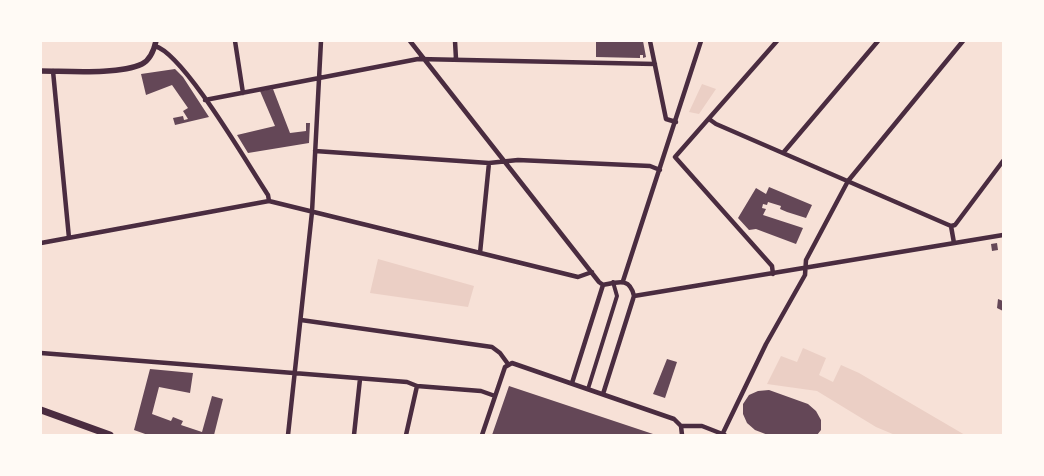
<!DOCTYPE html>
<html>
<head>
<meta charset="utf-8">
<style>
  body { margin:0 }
  #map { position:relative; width:1044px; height:476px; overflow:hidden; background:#f7e1d7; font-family:"Roboto Condensed",sans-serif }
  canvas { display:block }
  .frame { position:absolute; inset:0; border:42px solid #fffaf5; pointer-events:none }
</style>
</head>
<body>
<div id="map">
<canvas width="1044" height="476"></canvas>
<div class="frame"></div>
</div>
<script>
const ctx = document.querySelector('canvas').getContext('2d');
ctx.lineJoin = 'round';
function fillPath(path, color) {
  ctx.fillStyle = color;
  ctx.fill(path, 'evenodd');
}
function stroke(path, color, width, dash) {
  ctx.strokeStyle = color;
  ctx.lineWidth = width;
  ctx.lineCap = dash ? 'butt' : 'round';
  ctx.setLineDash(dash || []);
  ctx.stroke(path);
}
const green = new Path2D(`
  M702,84l14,5 -17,25 -10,-2z
  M378,259l96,27 -6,21 -98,-14z
  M803,348l23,10 -7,17 14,7 8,-17 18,8 106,62h-70l-19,-8 -59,-36 -50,-7 14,-28 16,6z`);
const building = new Path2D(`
  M596,41h47l3,16 -3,1v-3h-3v3l-44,-1z
  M175,69l8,8 26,40 -34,8 -2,-7 10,-2 1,4 4,-1 -5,-8 5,-3 -16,-23 -26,10 -5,-21z
  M273,89l17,44 16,-2v-8h4l-1,20 -61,10 -11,-18 38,-9 -15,-35z
  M769,187l43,18 -6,13 -19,-6 -7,-3 1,-3 -13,-4 -1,3 -4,-1 -1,4 4,1 -3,6 40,13 -7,16 -40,-15 -7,1 -11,-12 18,-30 10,6z
  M997,243l1,7 -6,1 -1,-7z
  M998,299l5,2v10l-6,-3z
  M667,359l10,3 -12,36 -12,-4z
  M150,369l43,4 -3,20 -31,-6 -7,27 19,7 2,-4 10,4 -2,4 21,7 10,-36 11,3 -9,36h-66l-14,-5z
  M509,386l144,48v1h-161z
  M769,390l39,14 8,7 5,9v10l-4,5h-49l-13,-5 -8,-7 -4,-9v-10l6,-9 9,-4z`);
const pedestrian = new Path2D(`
  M588,389l29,-93 -4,-14`);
const minor = new Path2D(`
  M235,41l8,52
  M410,41l189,241 4,3c15,-3 27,-8 31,11l369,-61
  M455,41l1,18
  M650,41l16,78 10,3
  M155,46c29,8 93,119 113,149l1,6
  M53,71l16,167
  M205,100l213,-41 237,5
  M709,119l7,5 235,102
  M315,151l174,12 29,-3 132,6 10,4
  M783,153l95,-112
  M675,157l102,-116
  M675,157l97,109 1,8
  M951,226l4,-1 48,-64
  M951,226l3,17
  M41,243l228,-42 309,76 14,-5
  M480,253l9,-90
  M623,281l78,-240
  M301,320l191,27 8,6 8,11
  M41,353l366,29 10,4 64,5 14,5
  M572,383l31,-98
  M603,394l31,-98
  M681,426h21l23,9
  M288,435l24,-223 9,-171
  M354,435l6,-56
  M406,435l11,-49
  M482,435l23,-68 7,-4 162,56 7,7 1,9
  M722,435l44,-91 39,-69 1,-15 42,-79 115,-140`);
const tertiary = new Path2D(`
  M41,71c26,0 78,4 101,-7 8,-4 12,-14 14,-23`);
const secondary = new Path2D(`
  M41,410l69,25`);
fillPath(green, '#ebcfc5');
fillPath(building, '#644757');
stroke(pedestrian, '#4a2c40', 4);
stroke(minor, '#4a2c40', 4.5);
stroke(tertiary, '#4a2c40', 5.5);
stroke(secondary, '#4a2c40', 7);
</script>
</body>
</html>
